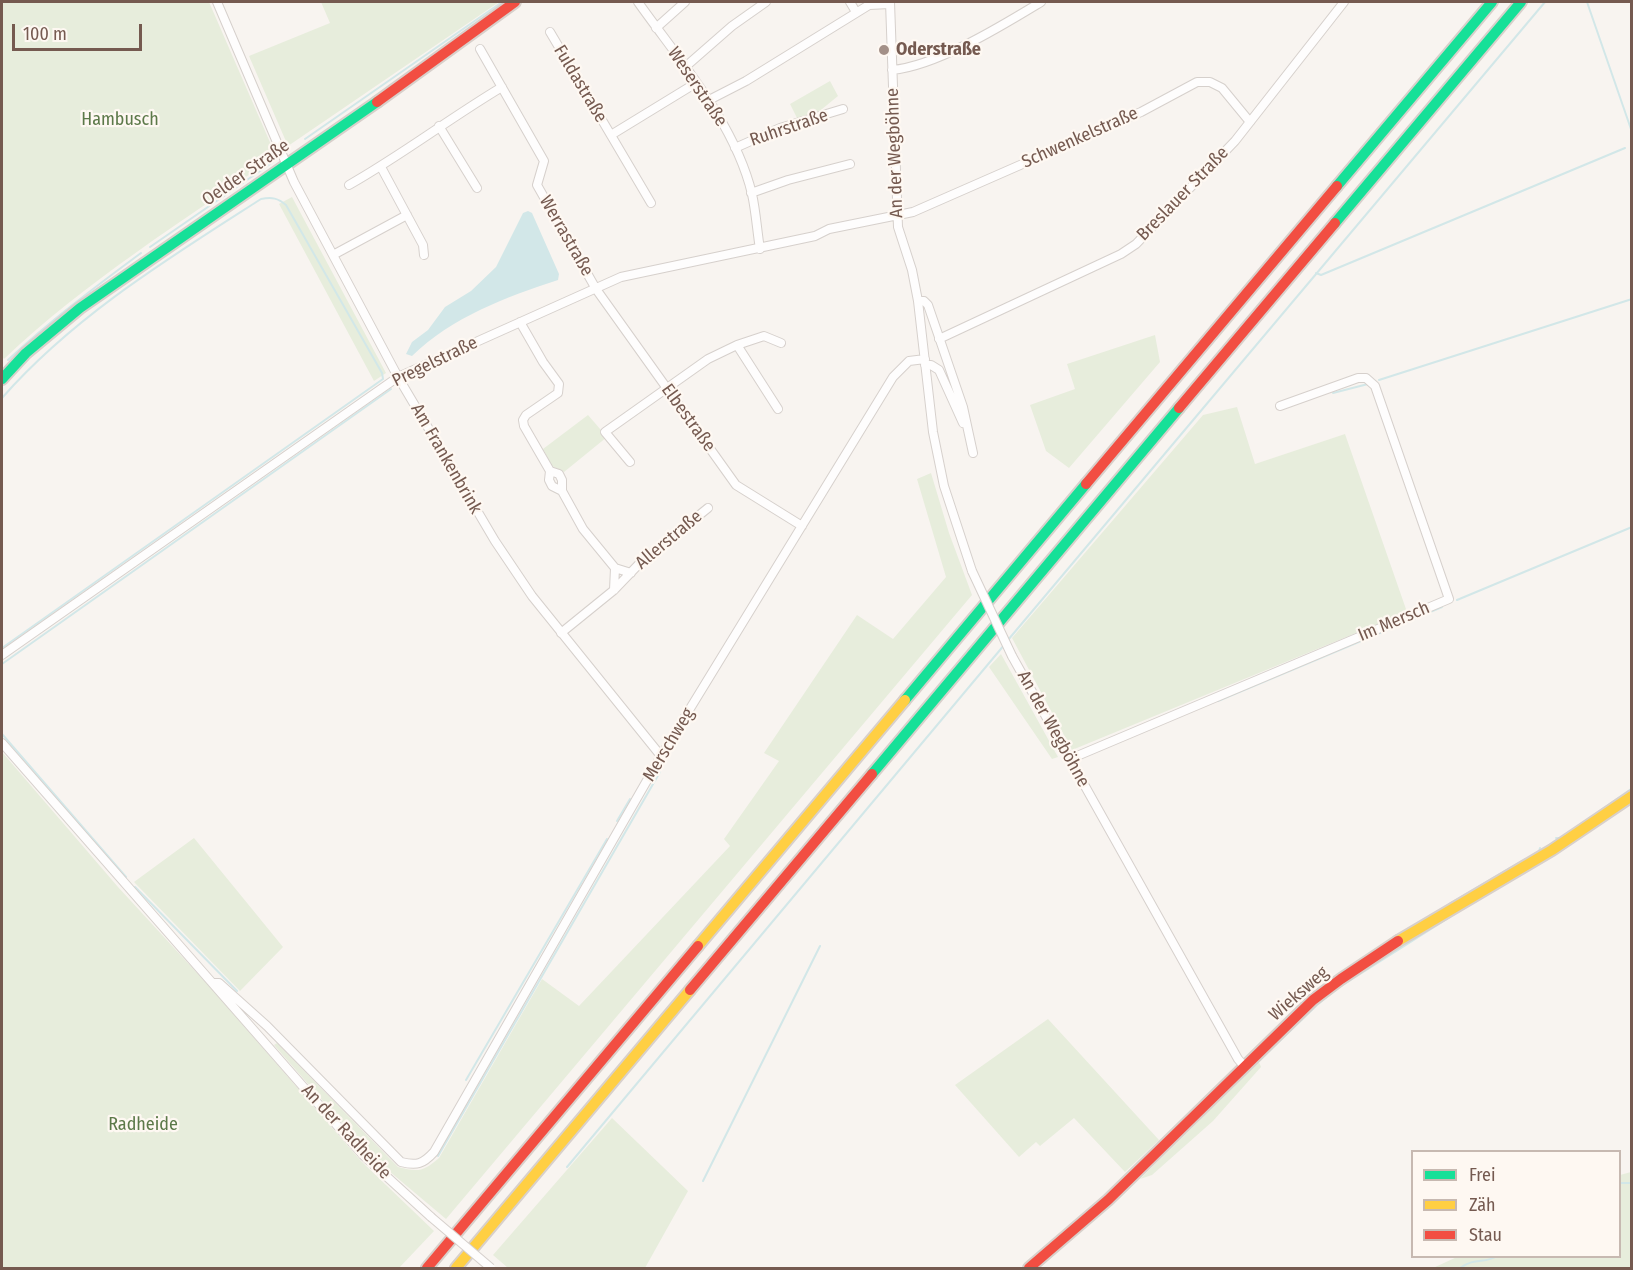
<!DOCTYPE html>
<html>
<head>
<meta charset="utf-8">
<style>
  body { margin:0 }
  #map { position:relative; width:1633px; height:1270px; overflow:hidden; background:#f8f4f0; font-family:"Fira Sans Condensed",sans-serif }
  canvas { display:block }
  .frame { position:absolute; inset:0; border:3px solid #755a50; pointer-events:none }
  .legend { position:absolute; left:1411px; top:1150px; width:210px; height:108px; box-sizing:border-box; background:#fef8f2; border:2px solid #c7b9b1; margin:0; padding:8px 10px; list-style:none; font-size:18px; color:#755a50 }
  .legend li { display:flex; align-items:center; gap:12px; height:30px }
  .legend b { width:30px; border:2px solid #c7b9b1 }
  .scale { position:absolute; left:12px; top:24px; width:130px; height:27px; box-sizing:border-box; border:3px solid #755a50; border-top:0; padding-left:8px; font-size:18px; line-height:21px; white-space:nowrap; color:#755a50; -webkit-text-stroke:4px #fef8f2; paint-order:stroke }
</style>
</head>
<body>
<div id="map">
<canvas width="1633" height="1270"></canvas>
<div class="frame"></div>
<ul class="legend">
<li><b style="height:8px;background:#16e098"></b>Frei</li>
<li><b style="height:8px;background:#ffcf43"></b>Zäh</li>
<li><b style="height:8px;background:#f24e42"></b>Stau</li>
</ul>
<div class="scale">100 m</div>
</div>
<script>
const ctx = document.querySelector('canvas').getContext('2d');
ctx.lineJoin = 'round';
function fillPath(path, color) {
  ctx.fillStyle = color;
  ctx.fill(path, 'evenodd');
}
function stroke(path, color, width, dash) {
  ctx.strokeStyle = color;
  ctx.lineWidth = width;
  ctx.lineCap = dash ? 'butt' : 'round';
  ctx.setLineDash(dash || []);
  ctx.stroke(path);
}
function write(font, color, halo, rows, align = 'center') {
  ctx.font = font + ' "Fira Sans Condensed",sans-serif';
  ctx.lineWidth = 4.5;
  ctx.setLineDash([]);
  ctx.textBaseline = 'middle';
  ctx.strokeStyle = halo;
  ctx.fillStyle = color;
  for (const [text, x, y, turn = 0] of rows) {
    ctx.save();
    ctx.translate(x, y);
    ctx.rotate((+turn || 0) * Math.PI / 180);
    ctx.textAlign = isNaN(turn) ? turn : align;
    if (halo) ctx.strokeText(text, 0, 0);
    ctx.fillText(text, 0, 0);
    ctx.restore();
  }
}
const green = new Path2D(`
  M2,2h207l67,154c-93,65 -190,125 -272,203l-2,-3z
  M321,2h178l-211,144 -39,-90 81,-33z
  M830,81l8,15 -22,18 -18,6 -8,-16z
  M292,197l94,176 -12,8 -95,-177z
  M1155,335l5,27 -91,106 -23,-17 -16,-46 45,-16 -8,-25z
  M1237,407l18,57 90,-30 62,178 -335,138 -60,-112 191,-223z
  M588,415l19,22 -43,35 -12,-6 -9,-17z
  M931,473l18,60 23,62 -526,624 -76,-64 -96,-110 3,-2 121,124c20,5 25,5 41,-9l103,-179 37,27 151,-160 -6,-7 55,-78 -15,-8 93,-138 36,24 53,-62 -29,-98z
  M1001,654l57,103 -6,2 -63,-92z
  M2,752l116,135 91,99 152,175 73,70 -35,37h-397z
  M194,838l89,109 -43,44 -106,-109z
  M1048,1019l111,121 -34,32 -51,-54 -34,28 -4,-4 -17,15 -64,-72z
  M1259,1062l2,5 -48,54 -61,54 -12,4z
  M612,1118l76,73 -43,77h-137l-15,-13z
  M1631,1172v96h-198l24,-11 163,-1v-81z`);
const water = new Path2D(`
  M528,211l4,2 27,61 -1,6c-52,17 -106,37 -146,76l-6,-2 6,-12 16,-12 17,-23 26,-16 25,-24 27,-54z`);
const stream = new Path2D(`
  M1587,2l45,130
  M305,139l197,-137
  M150,247l123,-85
  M1316,273l5,2 304,-127
  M8,360c42,-39 87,-73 133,-107
  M1379,380l253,-81
  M1333,393l35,-9
  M2,398c72,-82 167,-140 259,-199 11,-2 17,-1 25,6l96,168 1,6 -381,269
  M1457,600l175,-73
  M1008,640l537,-638
  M2,664l389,-275
  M1218,701l224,-94
  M2,734l124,143
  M617,821l13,-22
  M1556,838h5l70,-49
  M1531,856l8,-5 1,-3
  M135,887l102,104
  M1449,904l76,-45
  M1316,991l22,-16
  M466,1080l141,-241
  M438,1156l222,-384
  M567,1167l438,-523
  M703,1181l117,-235
  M1620,1183h12
  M1038,1268l73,-64 206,-199 21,-17 112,-71
  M1460,1268c15,-11 25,-4 37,-12`);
const street = new Path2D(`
  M217,2l77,180 104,195 48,81 49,83 37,55 129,160
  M638,2c41,58 97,121 114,192 4,18 5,37 8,55
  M850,2l6,10
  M890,2l8,225 14,43 6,31 15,131 11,54 28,85
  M656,28l29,-26
  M550,32l101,171
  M480,49l64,112 -7,24 59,104 140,196 66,41
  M684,68l48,-42 34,-24
  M892,70c45,-4 111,-45 149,-68
  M709,100l37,-19 123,-76 21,-1
  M439,126l38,62
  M611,135l85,-52
  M735,148l45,-20 63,-19
  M381,167l42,78 1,10
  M349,185c53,-30 101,-67 153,-98
  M751,193l37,-13 62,-16
  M333,255l74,-40
  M918,301h6l4,4 35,102 10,46
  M520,322l23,40 16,22 -1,9 -32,22 -3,5 1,6 26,45 -1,9 3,6 10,5
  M939,339l182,-85 15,-10 99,-103 109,-139
  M737,345l41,64
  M925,365h6l8,5 24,53
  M630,462l-25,-30 103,-73 29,-14 27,-9 17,7
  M550,471l9,3 3,6v11l21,38 32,39 16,5
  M614,590l1,-22
  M561,633l53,-43 26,-27 68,-55
  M2,655l396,-278 223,-100 194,-41 14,-7 84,-17 228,-100 56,-30h13l12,6 28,34
  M1012,656l226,403 7,8
  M2,743l361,412 68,62
  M1070,759l379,-160 -74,-213 -9,-8h-8l-78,28
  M214,983h5l48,43 134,136c16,4 22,2 33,-10l227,-396 232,-379 16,-16 16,-2`);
const fast = new Path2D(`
  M1337,186l155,-184
  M1335,223l186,-221
  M2,379l24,-26 54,-45 297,-206
  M905,700l181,-216
  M872,774l307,-366`);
const slow = new Path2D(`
  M1398,941l154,-91 80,-54
  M698,946l207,-246
  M456,1268l234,-278`);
const jam = new Path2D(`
  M377,102l138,-100
  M1179,408l156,-185
  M1086,484l251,-298
  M690,990l182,-216
  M427,1268l271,-322
  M1029,1268l79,-68 205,-200 28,-21 57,-38`);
const streetBridge = new Path2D(`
  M972,571l40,85
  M431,1217l60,51`);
const markers = [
  [884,50,6,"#a39088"]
];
const poiNames = [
  ["Oderstraße",896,50]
];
const streetNames = [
  ["Fuldastraße",580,84,59],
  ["Weserstraße",697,87,56],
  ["Ruhrstraße",789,128,-19],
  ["Schwenkelstraße",1080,138,-24],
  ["An der Wegböhne",895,153,-92],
  ["Oelder Straße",246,173,-35],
  ["Breslauer Straße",1183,194,-46],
  ["Werrastraße",566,236,60],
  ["Pregelstraße",435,362,-26],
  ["Elbestraße",688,418,54],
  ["Am Frankenbrink",446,459,60],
  ["Allerstraße",669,540,-40],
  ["Im Mersch",1394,622,-23],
  ["An der Wegböhne",1053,729,61],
  ["Merschweg",669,745,-59],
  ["Wieksweg",1299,994,-41],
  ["An der Radheide",346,1132,47]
];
const parkNames = [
  ["Hambusch",120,120],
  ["Radheide",143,1125]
];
fillPath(green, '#e7eddc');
fillPath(water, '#d2e7e8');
stroke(stream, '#d2e7e8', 2);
stroke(street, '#d6d0cc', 10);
stroke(fast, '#d8d0cb', 14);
stroke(slow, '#d8d0cb', 14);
stroke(jam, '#d8d0cb', 14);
stroke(street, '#fefdfd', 8);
stroke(fast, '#16e098', 10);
stroke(slow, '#ffcf43', 10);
stroke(jam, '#f24e42', 10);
stroke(streetBridge, '#d6d0cc', 10, []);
stroke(streetBridge, '#fefdfd', 8);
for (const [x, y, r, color] of markers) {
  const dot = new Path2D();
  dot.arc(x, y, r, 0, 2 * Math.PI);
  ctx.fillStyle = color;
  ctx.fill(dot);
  stroke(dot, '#fef8f2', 2);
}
write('bold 18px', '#755a50', '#fef8f2', poiNames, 'left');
write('18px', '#755a50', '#fef8f2', streetNames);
write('18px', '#5c7949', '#fef8f2', parkNames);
</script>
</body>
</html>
